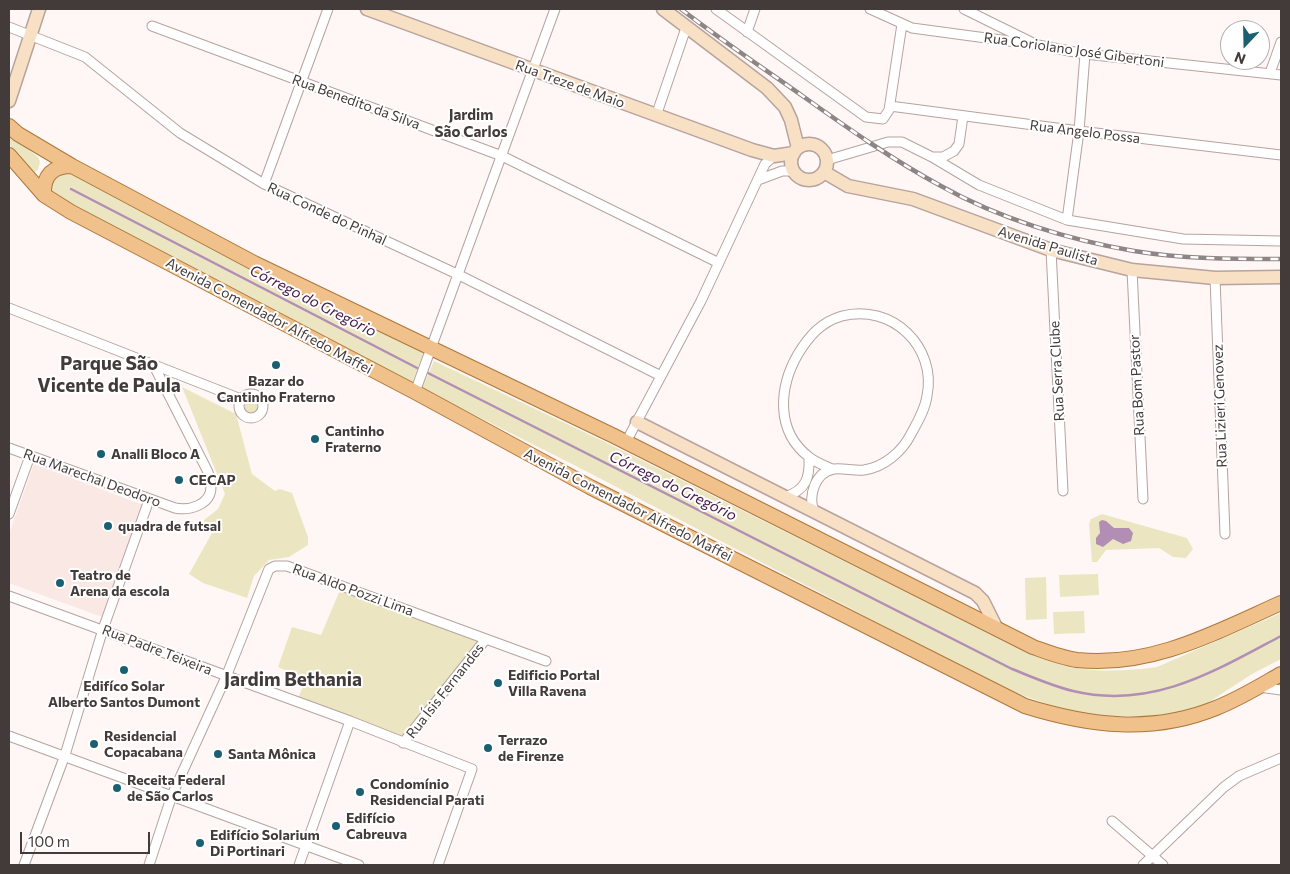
<!DOCTYPE html>
<html>
<head>
<meta charset="utf-8">
<style>
  body { margin:0 }
  #map { position:relative; width:1290px; height:874px; overflow:hidden; background:#fff7f5; font-family:Commissioner,sans-serif }
  canvas { display:block }
  .frame { position:absolute; inset:0; border:10px solid #433b39; pointer-events:none }
  .north { position:absolute; left:1220px; top:20px; width:50px; height:50px; box-sizing:border-box; background:#fff; border:1px solid #b4b1b0; border-radius:50%; rotate:201deg; font-size:14px; font-weight:700; line-height:20px; text-align:center; color:#433b39 }
  .north::after { content:''; display:block; margin:auto; width:18px; height:22px; background:#1b5f72; clip-path:polygon(50% 0,100% 100%,50% 72%,0 100%) }
  .scale { position:absolute; left:20px; top:832px; width:130px; height:22px; box-sizing:border-box; border:2px solid #433b39; border-top:0; padding-left:6px; font-size:15px; line-height:18px; white-space:nowrap; color:#433b39; -webkit-text-stroke:4px #fff; paint-order:stroke }
</style>
</head>
<body>
<div id="map">
<canvas width="1290" height="874"></canvas>
<div class="frame"></div>
<div class="north">N</div>
<div class="scale">100 m</div>
</div>
<script>
const ctx = document.querySelector('canvas').getContext('2d');
ctx.lineJoin = 'round';
function fillPath(path, color) {
  ctx.fillStyle = color;
  ctx.fill(path, 'evenodd');
}
function stroke(path, color, width, dash) {
  ctx.strokeStyle = color;
  ctx.lineWidth = width;
  ctx.lineCap = dash ? 'butt' : 'round';
  ctx.setLineDash(dash || []);
  ctx.stroke(path);
}
function write(font, color, halo, rows, align = 'center') {
  ctx.font = font + ' Commissioner,sans-serif';
  ctx.lineWidth = 4;
  ctx.setLineDash([]);
  ctx.textBaseline = 'middle';
  ctx.strokeStyle = halo;
  ctx.fillStyle = color;
  for (const [text, x, y, turn = 0] of rows) {
    ctx.save();
    ctx.translate(x, y);
    ctx.rotate((+turn || 0) * Math.PI / 180);
    ctx.textAlign = isNaN(turn) ? turn : align;
    if (halo) ctx.strokeText(text, 0, 0);
    ctx.fillText(text, 0, 0);
    ctx.restore();
  }
}
const built = new Path2D(`
  M34,464l109,41 -41,112 -93,-34v-49z`);
const green = new Path2D(`
  M9,134l29,23 2,5 -2,8 -7,4c-14,-8 -22,-24 -22,-40z
  M66,170l357,183 -11,30 -362,-189 -1,-13z
  M434,361l173,82 395,197c20,9 40,19 61,25 29,8 65,6 94,2l124,-54v46l-29,15 -46,30 -32,9 -27,3h-50l-30,-5 -59,-21 -432,-224 -151,-76 -3,-2z
  M182,387l54,27 16,60 23,17 5,-2 12,4 16,44v8l-19,12 -20,3 -15,16 -7,22 -44,-15 -14,-9 23,-41 -8,-5v-8l14,-11 7,-15z
  M241 406a10 10 0 1 1 20 0a10 10 0 1 1-20 0Z
  M1102,514l85,24 6,11 -7,9 -13,-1 -14,-9 -53,2 -9,12h-5l-3,-38 2,-5z
  M1098,574l1,21 -39,2 -1,-22z
  M1046,577l1,42 -21,1 -1,-42z
  M340,590l140,50 -78,99 -104,-41 8,-18 -28,-13 14,-40 29,8z
  M1084,611l1,22 -31,1 -1,-22z`);
const water = new Path2D(`
  M1102,520l4,1 8,7h15l4,5 -2,8 -8,3 -10,-5 -10,8 -7,-3v-6l4,-5 -1,-11z`);
const stream = new Path2D(`
  M71,189l350,181
  M426,372l586,297c20,8 40,17 61,22 79,19 142,-20 208,-55`);
const street = new Path2D(`
  M716,9l150,108 17,2 6,-9 13,-86
  M870,9l42,19 126,17 47,9 196,21
  M964,9l67,33
  M152,26l350,130 217,107
  M9,27l76,30 95,76 84,51 193,90 204,102
  M747,32l8,-23
  M1270,73l11,-31
  M890,106l189,25 202,24
  M656,116l30,-88
  M932,157l47,28 88,35 116,19 98,2
  M827,160l61,-18h14l30,15h11l11,-6 5,-7 4,-28
  M758,180l24,-9h11
  M264,184l64,-175
  M1067,220l12,-89 6,-77
  M1051,250l12,241
  M1132,270l11,229
  M1215,278l10,256
  M9,308l232,91
  M415,392l140,-383
  M239 406a12 12 0 1 1 24 0a12 12 0 1 1-24 0Z
  M626,442l75,-141 64,-137 9,-8
  M9,448l166,60c14,3 36,-3 36,-21 0,-5 -2,-11 -3,-15l-55,-108
  M785,497c21,-7 25,-19 24,-40
  M814,511c-6,-15 1,-39 20,-42 10,-1 20,2 30,1 20,-3 38,-18 47,-36 6,-11 14,-24 16,-38 10,-49 -35,-93 -85,-80 -21,6 -33,20 -44,38 -19,33 -23,77 11,103 6,5 16,9 23,12
  M9,514l21,-58
  M9,596l341,125 122,48 -34,96
  M1259,687l22,3
  M9,736l350,129
  M403,743l83,-104
  M1112,821l51,44
  M24,865l41,-110 38,-126 46,-129
  M149,865l23,-70 54,-118 43,-108 6,-3h12l259,95
  M299,865l51,-144
  M1143,865l81,-78 15,-11 42,-18`);
const secondary = new Path2D(`
  M367,9l385,141 22,6 20,-3
  M663,9l104,79 18,19 6,13 7,28
  M9,101l30,-92
  M791 162a18 18 0 1 1 36 0a18 18 0 1 1-36 0Z
  M824,172l24,14 65,13 138,51 81,20 83,8 66,-1
  M637,422l338,171 8,8 14,28`);
const primary = new Path2D(`
  M9,126l9,8 54,32 182,97 360,173 419,211c14,5 29,11 44,13 74,8 139,-28 204,-57
  M9,155l35,40 27,17 344,180 175,95 435,219c64,20 127,28 191,2 23,-9 44,-22 65,-34
  M44,195c-1,-20 9,-29 28,-29`);
const rail = new Path2D(`
  M681,9c40,31 82,59 123,88 45,32 89,63 137,89 57,32 128,54 193,65 49,8 98,8 147,8`);
const markers = [
  [276,365,5,"#1b5f72"],
  [315,439,5,"#1b5f72"],
  [101,454,5,"#1b5f72"],
  [179,480,5,"#1b5f72"],
  [108,526,5,"#1b5f72"],
  [60,583,5,"#1b5f72"],
  [124,670,5,"#1b5f72"],
  [498,683,5,"#1b5f72"],
  [94,744,5,"#1b5f72"],
  [488,748,5,"#1b5f72"],
  [218,754,5,"#1b5f72"],
  [117,788,5,"#1b5f72"],
  [360,792,5,"#1b5f72"],
  [336,826,5,"#1b5f72"],
  [200,843,5,"#1b5f72"]
];
const streetNames = [
  ["Rua Coriolano José Gibertoni",1074,50,8],
  ["Rua Treze de Maio",570,84,20],
  ["Rua Benedito da Silva",356,102,20],
  ["Rua Angelo Possa",1085,132,7],
  ["Rua Conde do Pinhal",327,214,25],
  ["Avenida Paulista",1048,246,17],
  ["Avenida Comendador Alfredo Maffei",269,316,28],
  ["Rua Serra Clube",1057,371,-93],
  ["Rua Bom Pastor",1137,385,-93],
  ["Rua Lizieri Genovez",1220,406,-92],
  ["Rua Marechal Deodoro",92,478,20],
  ["Avenida Comendador Alfredo Maffei",628,505,27],
  ["Rua Aldo Pozzi Lima",353,590,20],
  ["Rua Padre Teixeira",157,650,21],
  ["Rua Ísis Fernandes",445,691,-52]
];
const poiNames = [
  ["Bazar do",276,381,"center"],
  ["Cantinho Fraterno",276,397,"center"],
  ["Cantinho",325,431],
  ["Fraterno",325,447],
  ["Analli Bloco A",111,454],
  ["CECAP",189,480],
  ["quadra de futsal",118,526],
  ["Teatro de",70,575],
  ["Arena da escola",70,591],
  ["Edificio Portal",508,675],
  ["Villa Ravena",508,691],
  ["Edifíco Solar",124,686,"center"],
  ["Alberto Santos Dumont",124,702,"center"],
  ["Residencial",104,736],
  ["Copacabana",104,752],
  ["Terrazo",498,740],
  ["de Firenze",498,756],
  ["Santa Mônica",228,754],
  ["Receita Federal",127,780],
  ["de São Carlos",127,796],
  ["Condomínio",370,784],
  ["Residencial Parati",370,800],
  ["Edifício",346,818],
  ["Cabreuva",346,834],
  ["Edifício Solarium",210,835],
  ["Di Portinari",210,851]
];
const neighbourhoodNames = [
  ["Jardim",471,115],
  ["São Carlos",471,132]
];
const waterNames = [
  ["Córrego do Gregório",313,301,27],
  ["Córrego do Gregório",673,486,26]
];
const districtNames = [
  ["Parque São",109,364],
  ["Vicente de Paula",109,386],
  ["Jardim Bethania",293,680]
];
fillPath(built, '#fae8e4');
fillPath(green, '#ebe6c1');
fillPath(water, '#b28eb5');
stroke(stream, '#b28eb5', 2.5);
stroke(street, '#b6a39e', 11);
stroke(secondary, '#b6a39e', 15);
stroke(primary, '#ad773c', 16);
stroke(street, '#fff', 9);
stroke(secondary, '#f8e0c5', 12);
stroke(primary, '#f0c18b', 14);
stroke(rail, '#8e8684', 4.5);
stroke(rail, '#fff', 2.5, [8]);
for (const [x, y, r, color] of markers) {
  const dot = new Path2D();
  dot.arc(x, y, r, 0, 2 * Math.PI);
  ctx.fillStyle = color;
  ctx.fill(dot);
  stroke(dot, '#fff', 2);
}
write('14px', '#433b39', '#fff', streetNames);
write('bold 14px', '#433b39', '#fff', poiNames, 'left');
write('bold 15px', '#433b39', '#fff', neighbourhoodNames);
write('italic 15px', '#441849', '#fff', waterNames);
write('bold 19px', '#433b39', '#fff', districtNames);
</script>
</body>
</html>
